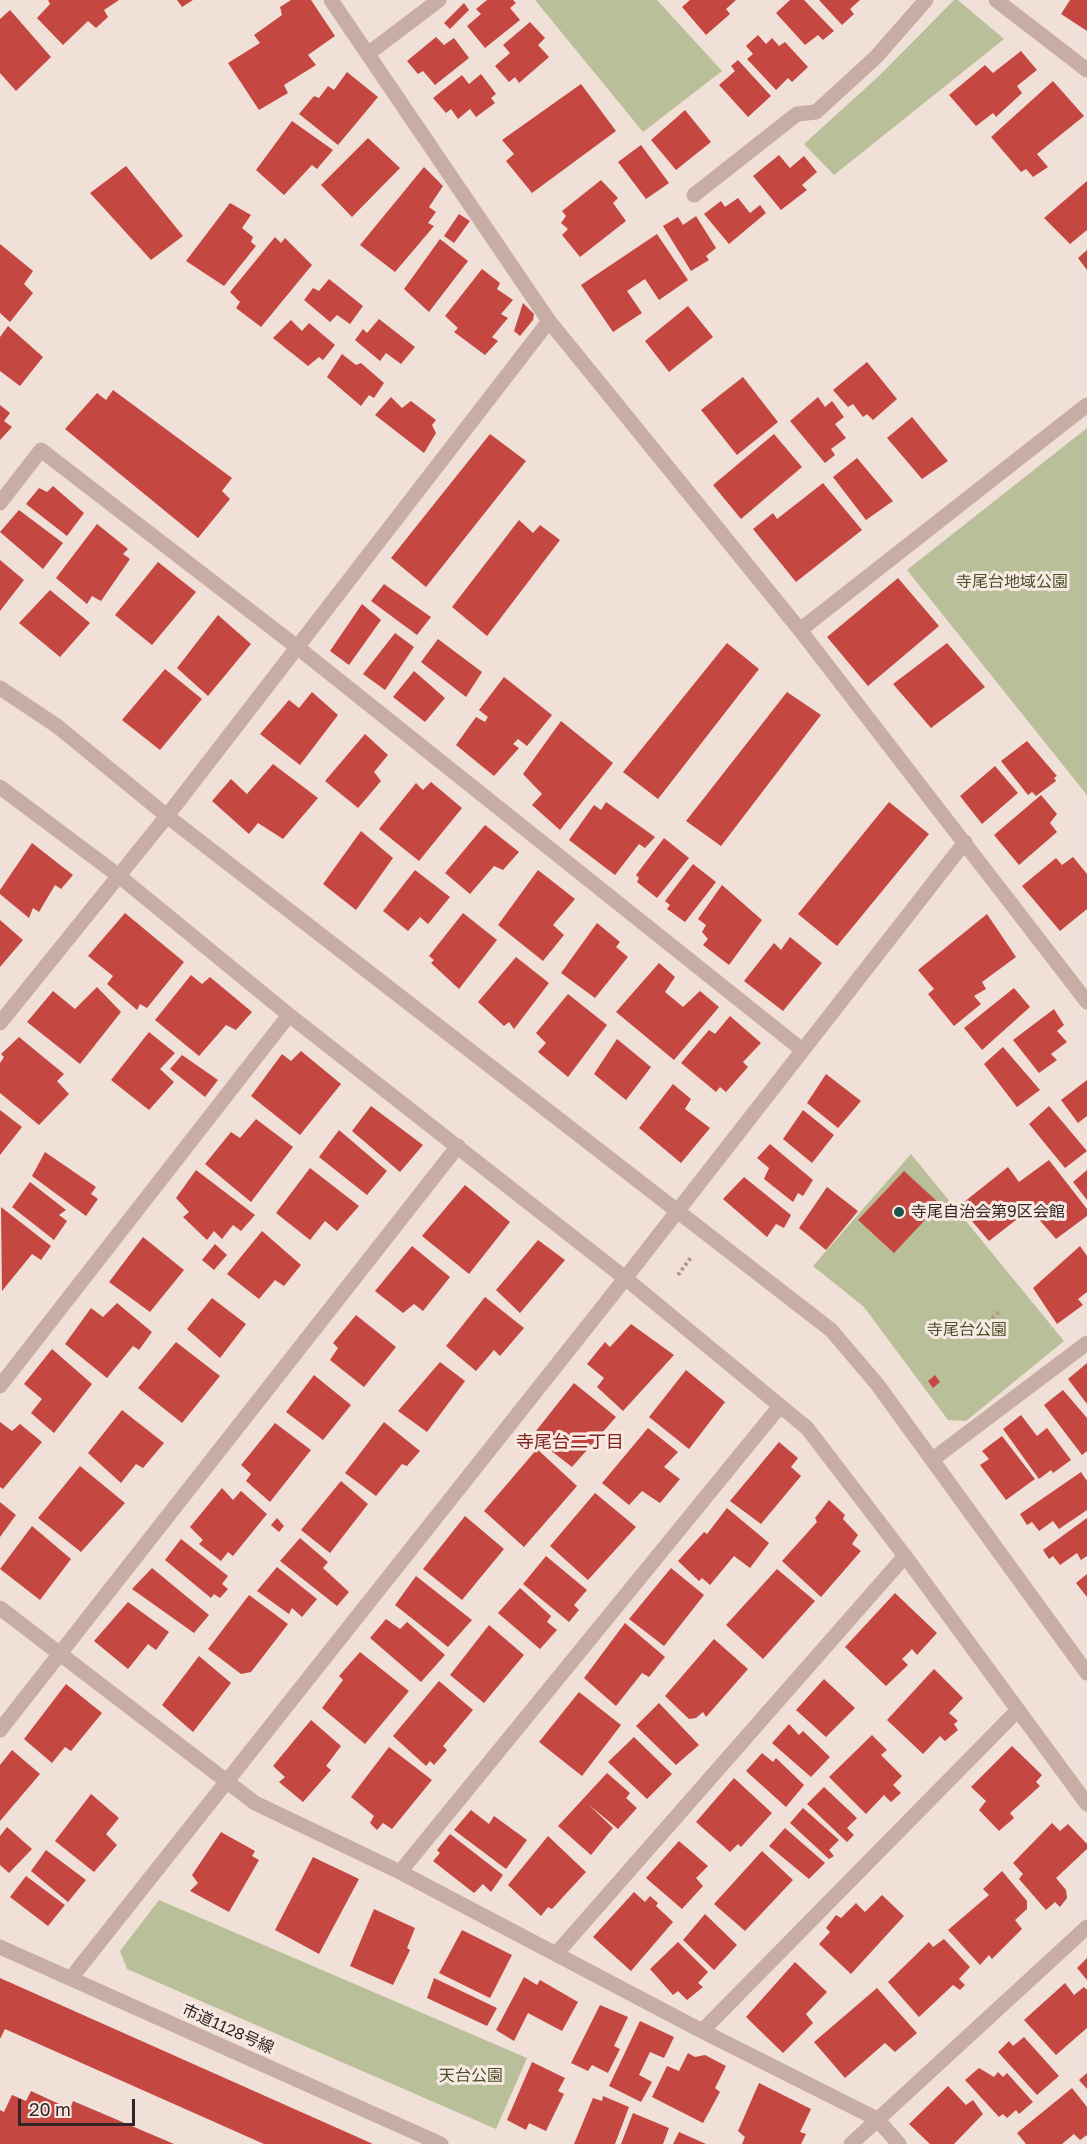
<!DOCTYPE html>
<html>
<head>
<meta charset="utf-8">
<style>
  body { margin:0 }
  #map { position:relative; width:1087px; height:2144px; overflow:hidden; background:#f0e0d7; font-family:"Golos Text",sans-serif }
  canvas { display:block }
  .scale { position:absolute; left:18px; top:2099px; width:117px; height:27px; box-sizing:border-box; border:3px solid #332725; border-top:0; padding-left:8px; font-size:18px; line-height:21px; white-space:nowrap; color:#332725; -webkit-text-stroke:4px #f8eae3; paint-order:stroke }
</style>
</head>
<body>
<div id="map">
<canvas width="1087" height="2144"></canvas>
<div class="scale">20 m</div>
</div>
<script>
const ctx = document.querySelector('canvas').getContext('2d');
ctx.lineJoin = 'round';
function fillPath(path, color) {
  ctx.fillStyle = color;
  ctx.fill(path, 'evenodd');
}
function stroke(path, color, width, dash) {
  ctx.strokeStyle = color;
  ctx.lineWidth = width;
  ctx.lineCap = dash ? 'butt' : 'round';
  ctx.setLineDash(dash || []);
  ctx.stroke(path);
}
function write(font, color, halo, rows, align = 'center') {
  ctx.font = font + ' "Golos Text","Noto Sans JP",sans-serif';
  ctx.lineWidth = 6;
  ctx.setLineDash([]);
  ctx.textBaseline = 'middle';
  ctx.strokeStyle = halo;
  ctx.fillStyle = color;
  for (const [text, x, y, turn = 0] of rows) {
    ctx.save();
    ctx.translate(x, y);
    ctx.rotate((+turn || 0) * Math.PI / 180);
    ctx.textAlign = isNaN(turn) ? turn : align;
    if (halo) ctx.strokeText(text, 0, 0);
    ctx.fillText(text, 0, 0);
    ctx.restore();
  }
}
const green = new Path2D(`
  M535,0h122l65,71 -79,61z
  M954,0h4l46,39 -170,136 -30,-31 75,-68z
  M1087,428v367l-180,-225z
  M911,1154l153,187 -98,80 -18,-1 -84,-113 -51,-41z
  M159,1900l368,158 -31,71 -369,-160 -7,-18z`);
const building = new Path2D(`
  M48,0h71l-15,10 4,7 -12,11 -8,-7 -25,24 -26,-27 13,-14z
  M177,0h16l-11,7z
  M291,0h20l24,36 -27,19 8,10 -32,20 4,8 -29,17 -31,-47 32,-20 -6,-8 28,-20 -2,-8z
  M487,0h26l3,3 -6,5 10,12 -35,28 -18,-22 14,-12 -5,-5z
  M690,0h46l-10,9 4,5 -24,21 -24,-28z
  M790,0h14l30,31 -11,9 -5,-5 -13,10 -29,-32z
  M819,0h41l-10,9 4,5 -12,11z
  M1070,0h17v31l-26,-17z
  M464,3l5,7 -19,19 -6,-6z
  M10,10l41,47 -35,34 -16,-18v-54z
  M530,22l15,16 -7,7 11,12 -30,26 -4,-6 -6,5 -14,-16 15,-13 -7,-8z
  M758,35l8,9 6,-6 7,8 6,-4 23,25 -16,15 -4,-4 -12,12 -29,-31 6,-5 -7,-8z
  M436,37l8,8 10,-7 15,20 -34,27 -12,-14 -5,3 -11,-13z
  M1021,51l16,19 -20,16 5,7 -26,24 -3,-4 -17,13 -27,-31 36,-30 8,8z
  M738,60l33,36 -23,21 -29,-32 16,-14 -4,-5z
  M347,72l31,25 -40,48 -39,-31 15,-18 5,2 9,-12 6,4z
  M481,74l15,20 -5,4 4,5 -19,14 -6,-8 -12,10 -7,-10 -5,4 -13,-15 29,-23 7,9z
  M1053,81l31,35 -47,38 11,13 -15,10 -7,-8 -5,3 -30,-35z
  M581,84l35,47 -84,62 -26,-32 8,-7 -12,-14z
  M685,110l26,32 -35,28 -25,-30z
  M292,121l41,29 -16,19 -5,-4 -28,30 -28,-25z
  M368,138l32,30 -48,49 -31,-32z
  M641,145l28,38 -23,16 -28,-37z
  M779,155l11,13 14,-12 13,16 -15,13 5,5 -26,20 -28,-34z
  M126,166l57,70 -32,24 -61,-67z
  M424,167l19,19 -14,21 7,5 -8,11 6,3 -39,46 -35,-27z
  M601,180l17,18 -5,5 13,18 -46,36 -18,-22 6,-6 -7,-6 5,-7 -4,-5z
  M1087,181v49l-17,14 -26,-26z
  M738,198l12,15 10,-8 6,8 -37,31 -25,-30 17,-13 4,6z
  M230,203l21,12 -9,13 11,9 -2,5 5,4 -32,40 -38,-25z
  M459,214l11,7 -16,22 -10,-7z
  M696,216l20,32 -10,8 3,4 -18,11 -28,-45 15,-9 5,8z
  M657,234l31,46 -29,20 -14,-21 -18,12 15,22 -29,19 -32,-47z
  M275,237l6,6 4,-5 27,27 -51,62 -25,-19 4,-6 -10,-10z
  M440,239l28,22 -39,51 -25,-23z
  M0,244l33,27 -9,13 9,9 -23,29 -10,-9z
  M1087,250v20l-9,-12z
  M482,269l18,14 -3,6 16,11 -12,14 7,4 -16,19 6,4 -13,14 -31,-23 4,-4 -13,-12z
  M329,279l34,27 -13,18 -13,-9 -7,7 -26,-22 9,-12 6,3z
  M523,303l11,11 -1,6 -13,16 -6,-5z
  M688,306l25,31 -44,35 -24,-31z
  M379,319l36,28 -14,17 -15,-11 -6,8 -25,-21 8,-11 4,4z
  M291,320l11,11 7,-8 26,22 -12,15 -4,-3 -11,9 -35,-28z
  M8,326l35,31 -23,29 -20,-15v-34z
  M342,354l14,11 5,-2 23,20 -10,15 -5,-3 -8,11 -34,-29z
  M867,362l30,37 -24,21 -6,-6 -4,3 -10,-13 -5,3 -15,-17z
  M743,377l35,45 -41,33 -36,-45z
  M113,390l119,88 -10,13 8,8 -32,39 -133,-109 32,-36 9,7z
  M391,397l11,11 9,-7 25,19 -4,5 4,8 -12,20 -49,-38z
  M818,397l7,10 7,-6 12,16 -9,7 11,14 -15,11 4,6 -10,8 -35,-42z
  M0,405l10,8 -6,8 8,6 -12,13z
  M912,417l36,44 -26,18 -35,-41z
  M490,434l36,27 -100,126 -35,-29z
  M774,434l28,33 -61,52 -28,-34z
  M857,458l36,43 -27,19 -33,-43z
  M823,483l39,47 -66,52 -43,-53 20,-16 4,6z
  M53,486l31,27 -17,23 -41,-32 13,-16 8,4z
  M19,510l44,33 -20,26 -43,-37z
  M519,520l14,13 7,-8 20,15 -73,96 -35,-29z
  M97,524l31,25 -5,5 7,5 -29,42 -9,-5 -5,8 -31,-26z
  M0,560l24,20 -24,31z
  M158,562l38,30 -44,53 -37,-30z
  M898,578l41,48 -71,60 -41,-49z
  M384,584l47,33 -14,18 -46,-34z
  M50,590l40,33 -30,34 -41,-34z
  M362,604l19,16 -32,45 -19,-14z
  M218,615l33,29 -43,52 -31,-28z
  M395,633l19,14 -29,43 -22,-16z
  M438,639l44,33 -16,25 -45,-35z
  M727,643l32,26 -101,130 -35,-27z
  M947,643l38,44 -54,41 -38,-44z
  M165,669l37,30 -42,51 -38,-30z
  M414,671l31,27 -20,24 -32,-25z
  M504,677l48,38 -25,31 -9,-7 -5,5 6,4 -25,28 -38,-31 20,-28 9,5 3,-5 -9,-7z
  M312,692l26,23 -38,50 -40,-31 29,-34 10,8z
  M787,692l34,23 -100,131 -35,-25z
  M561,721l52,42 -53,67 -28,-25 10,-11 -19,-20z
  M365,734l23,21 -14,17 7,9 -23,27 -33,-27z
  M1027,741l30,35 -3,2 2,3 -20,15 -4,-4 -4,3 -27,-34z
  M273,764l45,34 -35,41 -25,-16 -9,11 -37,-33 19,-22 16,15z
  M995,766l23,27 -36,31 -22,-28z
  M431,782l31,26 -43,53 -40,-32 37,-46 7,7z
  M1041,795l16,19 -7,9 7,9 -38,33 -25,-30z
  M606,802l49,35 -10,11 -6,-4 -24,31 -46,-35 25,-35 7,5z
  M889,802l40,32 -92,112 -39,-32z
  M485,825l34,27 -16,18 -9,-4 -24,28 -25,-21z
  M361,831l32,27 -37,52 -33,-26z
  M664,838l25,20 -32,40 -20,-16 2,-4 -3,-3z
  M32,843l41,32 -12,14 -6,-4 -16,27 -6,-4 -4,10 -29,-24v-4z
  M1073,857l14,17v35l-27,22 -38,-45 34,-28 6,7z
  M693,864l23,18 -31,40 -18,-13 3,-4 -5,-4z
  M415,870l35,27 -22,27 -8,-7 -12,14 -25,-20z
  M538,870l37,29 -22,26 11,10 -21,26 -45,-36z
  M722,885l40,35 -33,45 -26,-20 5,-6 -6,-7 4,-7 -8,-6z
  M125,913l59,49 -37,46 -7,-4 -3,6 -30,-26 6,-8 -25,-20z
  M463,913l34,27 -38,49 -28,-26 3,-3 -5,-4z
  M987,914l29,43 -34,25 4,7 -12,7 7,8 -27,22 -26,-32 6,-5 -16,-19z
  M0,920l23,20 -23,27z
  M597,923l23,19 -4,5 12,10 -33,41 -34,-25z
  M790,937l32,26 -39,48 -39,-30 30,-38 7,7z
  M516,957l33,26 -35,46 -5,-7 -5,4 -26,-24z
  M659,963l16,14 -10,15 18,15 17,-16 19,16 -45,53 -58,-48z
  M191,975l11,9 8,-7 42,35 -16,18 -10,-5 -27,31 -44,-36z
  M97,987l24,25 -41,52 -53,-42 26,-31 22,18z
  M1014,988l16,19 -48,43 -18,-22z
  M568,994l39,31 -39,52 -30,-25 8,-9 -10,-10z
  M1054,1009l10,16 -7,6 10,11 -16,12 6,6 -18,13 -26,-33z
  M730,1016l31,27 -18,19 5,5 -22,25 -6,-5 -4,5 -35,-29 28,-33 6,4z
  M149,1032l26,21 -15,16 14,13 -25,28 -38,-30z
  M19,1037l45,37 -7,7 12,13 -30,31 -39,-32v-30l4,-6 -3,-3z
  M617,1039l34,28 -25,33 -32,-26z
  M1003,1047l37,43 -23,17 -33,-43z
  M301,1051l40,33 -41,51 -49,-39 31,-42 9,7z
  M182,1055l36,25 -13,17 -35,-28z
  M826,1074l35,27 -23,27 -31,-25z
  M1087,1080v36l-9,7 -17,-23z
  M673,1084l18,15 -6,10 25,19 -29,35 -42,-35z
  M371,1106l52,39 -23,27 -48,-41z
  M1049,1106l38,45 -22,17 -36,-44z
  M0,1110l22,17 -22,28z
  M803,1110l31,25 -22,28 -29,-24z
  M256,1119l37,28 -42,55 -46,-38 26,-32 9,6z
  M339,1130l48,41 -20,24 -48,-38z
  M770,1144l43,36 -10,16 -5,-3 -5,9 -29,-23 5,-11 -12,-10z
  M45,1152l51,35 -5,7 7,5 -12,17 -54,-40z
  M1049,1160l38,49v7l-31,23 -26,-30 -41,32 -30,-35 49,-39 11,15z
  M310,1168l49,38 -22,25 -12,-10 -15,19 -34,-27z
  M196,1170l59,45 -14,16 -8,-6 -11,14 -8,-8 -7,9 -24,-23 6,-5 -13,-14z
  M1087,1170v30l-14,-18z
  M904,1171l36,33 -46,49 -36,-33z
  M744,1177l47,38 -7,13 -8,-4 -9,13 -44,-38z
  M30,1182l36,28 -7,5 8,6 -13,19 -42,-33z
  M465,1185l45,37 -41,52 -47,-38z
  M827,1187l31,24 -32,39 -27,-22z
  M1,1207l50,39 -10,14 -9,-6 -30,37z
  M262,1231l39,34 -17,21 -9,-6 -16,19 -32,-25z
  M143,1237l41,33 -34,42 -41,-30z
  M538,1240l27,20 -45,53 -24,-23z
  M215,1244l12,11 -13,15 -12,-10z
  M412,1246l38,31 -27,34 -9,-7 -11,9 -28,-22z
  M1080,1246l7,10v36l-9,7 5,6 -26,19 -24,-36z
  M485,1297l39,31 -24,28 -6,-6 -18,21 -30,-25z
  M212,1298l34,26 -26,34 -33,-29z
  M117,1303l35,29 -13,18 -6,-4 -26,32 -42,-34 26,-36 12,9z
  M356,1315l40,32 -32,40 -34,-27 8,-12 -5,-5z
  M631,1324l43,31 -51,56 -26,-24 7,-9 -17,-14 18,-22 5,5z
  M176,1342l44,34 -38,47 -44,-35z
  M52,1349l40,35 -38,49 -23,-20 11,-14 -18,-15z
  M440,1362l25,19 -38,51 -29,-21z
  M1087,1363v41l-19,-25z
  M686,1370l39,32 -36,47 -40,-32z
  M314,1375l37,30 -28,35 -37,-28z
  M935,1375l5,7 -7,6 -5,-7z
  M574,1383l42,34 -44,50 -40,-31z
  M1063,1390l24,28v33l-5,4 -38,-50z
  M122,1410l42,33 -21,25 -7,-4 -15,19 -33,-30z
  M1021,1415l16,21 10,-8 24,32 -18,13 -2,-3 -12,9 -36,-50z
  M0,1422l12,9 8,-7 22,18 -39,47 -3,-2z
  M384,1422l36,29 -13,15 -5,-2 -26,32 -31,-23z
  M275,1423l36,27 -41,52 -24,-21 5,-7 -10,-9z
  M648,1428l30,24 -14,15 16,12 -20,24 -18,-12 -13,14 -27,-22z
  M1002,1436l33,43 -29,21 -26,-35 9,-6 -7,-8z
  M779,1442l19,16 -7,9 10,9 -40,48 -31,-23z
  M537,1449l40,37 -53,61 -40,-36z
  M80,1466l45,37 -44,49 -43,-34z
  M1081,1472l6,9v29l-28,19 -6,-8 -14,10 -7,-9 -5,3 -7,-11z
  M341,1481l27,23 -38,49 -29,-23z
  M222,1488l11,12 8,-9 26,23 -34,42 -5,-4 -7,9 -22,-17 4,-4 -13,-13z
  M595,1493l41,34 -48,53 -38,-34z
  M829,1500l16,15 -2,4 15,16 -6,9 9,7 -40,46 -39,-36 35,-39 -2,-4z
  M0,1502l16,13 -16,22z
  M727,1508l42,35 -19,25 -16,-12 -24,29 -8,-7 -3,3 -21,-20 26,-29 3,2z
  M465,1516l39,33 -42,51 -39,-31z
  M277,1518l7,8 -5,6 -8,-7z
  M1087,1518v38l-6,4 -4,-7 -17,12 -7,-9 -4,3 -6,-9z
  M32,1526l39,33 -31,41 -40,-31z
  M300,1538l28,24 -5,6 26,24 -12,14 -57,-45z
  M181,1539l47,37 -6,8 6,5 -8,9 -6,-4 -3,4 -46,-38z
  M546,1556l41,34 -13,15 5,5 -10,12 -46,-38z
  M277,1567l40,32 -15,18 -10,-9 -3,6 -32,-23z
  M152,1568l57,47 -15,18 -62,-44z
  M671,1568l33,27 -40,51 -35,-27z
  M777,1569l38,32 -52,58 -37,-34z
  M1087,1574v23l-11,-14z
  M416,1576l56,44 -24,27 -53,-42z
  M520,1588l31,28 -4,6 10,8 -17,19 -42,-36z
  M895,1593l42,40 -20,22 -5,-6 -10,10 6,6 -22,21 -41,-39z
  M249,1595l39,29 -37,48 -10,2 -33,-25z
  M128,1602l41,30 -13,18 -8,-6 -20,25 -34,-28z
  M386,1619l14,10 7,-7 38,33 -24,27 -51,-44z
  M625,1623l40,34 -16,20 -7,-4 -26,33 -32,-28z
  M489,1625l35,30 -40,48 -34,-28z
  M714,1639l34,30 -42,48 -3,-5 -7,6 -7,1 -24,-23z
  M360,1652l49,39 -44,53 -43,-36 21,-28 -4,-4z
  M199,1656l32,27 -38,49 -31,-27z
  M934,1669l29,29 -14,15 9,8 -4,3 4,6 -13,11 -5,-5 -17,18 -36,-34z
  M824,1679l31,29 -29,29 -30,-27z
  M439,1681l34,29 -30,36 4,4 -13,15 -4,-4 -4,5 -33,-30z
  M66,1684l36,29 -31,38 -6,-4 -13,16 -28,-24z
  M579,1692l42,33 -39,51 -43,-34z
  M659,1703l40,42 -23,20 -40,-39z
  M311,1720l30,26 -15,20 5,4 -28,32 -24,-20 6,-5 -12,-11z
  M789,1724l10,11 4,-4 27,26 -19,20 -39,-34z
  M872,1735l15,15 -6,5 21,21 -9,9 8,8 -10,9 -7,-7 -18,19 -37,-37z
  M634,1737l38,37 -25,25 -39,-37z
  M1012,1746l30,29 -6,7 4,4 -30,27 4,5 -15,13 -20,-21 7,-9 -15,-14z
  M389,1747l43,33 -40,49 -9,-6 -6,7 -7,-7 4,-7 -23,-19z
  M12,1750l28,24 -40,47v-56z
  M762,1753l11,9 3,-4 28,27 -18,22 -40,-36z
  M607,1773l23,20 -4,5 11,10 -19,21 -30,-25 25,24 -22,27 -33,-29z
  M734,1778l38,35 -31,34 -3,-3 -8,8 -34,-30z
  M824,1787l33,31 -10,10 7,7 -7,7 -40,-38z
  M91,1794l28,24 -13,16 11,11 -23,27 -39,-31z
  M803,1808l36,32 -10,10 5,6 -5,3 -39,-36z
  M471,1810l18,14 5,-8 33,24 -21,29 -52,-39z
  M1052,1823l8,8 8,-7 19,20v5l-31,29 10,12 1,8 -7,9 -5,-5 -9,8 -27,-31 4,-5 -10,-11z
  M7,1827l25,22 -23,24 -9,-8v-29z
  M785,1828l40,35 -16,16 -40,-33z
  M221,1832l34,19 -3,5 7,4 -30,52 -39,-21 8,-8 -6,-8z
  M450,1834l53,41 -12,17 -8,-8 -9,9 -41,-32 7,-8 -3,-3z
  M548,1836l38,36 -34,37 -4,-2 -7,9 -33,-31z
  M679,1841l29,25 -12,12 7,8 -21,23 -36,-31z
  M46,1850l40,30 -18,22 -37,-31z
  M762,1851l31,29 -48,51 -31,-27z
  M313,1857l46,22 -40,75 -44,-24z
  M1002,1871l25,30v8l-12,11 7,9 -30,30 -3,-4 -9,10 -32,-35 41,-35 -6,-6z
  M26,1876l39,29 -17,21 -38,-29z
  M634,1892l11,10 5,-6 8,7 -2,3 17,16 -42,49 -38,-34z
  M882,1895l22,21 -53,58 -32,-30 11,-12 -4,-4 10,-13 5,3 15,-15 9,9z
  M374,1909l41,19 -8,20 3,2 -17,35 -43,-19z
  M705,1914l32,31 -23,25 -31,-30z
  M462,1930l50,25 -22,43 -51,-25z
  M944,1939l26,28 -11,12 6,6 -5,5 -7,-5 -34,32 -31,-35 41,-40 4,5z
  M678,1942l30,30 -10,11 5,4 -16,13 -9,-9 -5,4 -23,-26z
  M1087,1958v22l-10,-12z
  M795,1962l32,30 -21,22 7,9 -30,30 -37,-36z
  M524,1977l13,8 3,-5 38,22 -16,29 -34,-18 -14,28 -18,-11z
  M0,1978l373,166h-109l-259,-115 -5,10z
  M434,1978l63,30 -10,18 -60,-28z
  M1065,1983l9,12 10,-8 3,3v38l-31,27 -32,-35z
  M877,1988l40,45 -22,19 -10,-9 -40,35 -31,-36z
  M600,2005l28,12 -14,29 6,3 -12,24 -16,-8 -4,6 -17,-8z
  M640,2021l34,16 -10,21 -14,-6 -11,23 13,7 -11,20 -32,-16z
  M1024,2037l35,39 -22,19 -39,-43 11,-11 4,5z
  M688,2053l7,4 10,-2 21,11 -11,22 5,4 -17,31 -51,-26 15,-31 12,5z
  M532,2062l33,16 -7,13 6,3 -18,37 -17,-8 -3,7 -19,-10z
  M979,2068l15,9 4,-5 5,5 4,-4 26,29 -14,12 -3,-4 -9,8 -4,-4 -4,3 -34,-37z
  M1087,2073v16l-8,-9z
  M759,2083l52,26 -11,23 6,2 -5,10h-59l3,-7 -7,-6z
  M948,2086l18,19 7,-5 10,14 -29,30h-24l-21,-20z
  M1072,2088l15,19v28l-7,5 -6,-6 -12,10h-36l-9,-11z
  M31,2091l39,18 3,-8 101,43h-174v-34l4,2 8,-17 14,6z
  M603,2096l26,11 -14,37h-41l19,-46 9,3z
  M633,2113l36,15 -6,16h-42z
  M679,2132l27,12h-33z`);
const path = new Path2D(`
  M678,1275l14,-19
  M992,1318l7,-6`);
const minor = new Path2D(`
  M331,0l218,321 251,309 287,372
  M996,0l91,70
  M369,53l70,-53
  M694,195l103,-81 19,-2 60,-55 50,-57
  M0,503l41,-53 256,197 504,402
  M800,630l287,-225
  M0,688l57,38 110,90 664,514 46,54 210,289
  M0,787l119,89 170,139 336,263 182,150 98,128 182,248
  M0,1023l167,-207 382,-495
  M0,1386l289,-371
  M933,1459l154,-116
  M0,1608l255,195 145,69 302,159 175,88 22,25
  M0,1730l458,-584
  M400,1872l380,-466
  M0,1947l441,197
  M556,1954l349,-398
  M71,1978l538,-679 356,-457
  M702,2031l316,-321
  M851,2144l236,-217`);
const markers = [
  [899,1212,6,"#1c544c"]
];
const parkNames = [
  ["寺尾台地域公園",1012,582],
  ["寺尾台公園",967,1330],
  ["天台公園",471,2076]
];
const poiNames = [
  ["寺尾自治会第9区会館",911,1212]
];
const streetNames = [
  ["市道1128号線",228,2029,24]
];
const neighbourhoodNames = [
  ["寺尾台二丁目",570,1442]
];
fillPath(green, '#b9bf98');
fillPath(building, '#c44741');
stroke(path, '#b3978e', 4, [3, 3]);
stroke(minor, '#c8ada4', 15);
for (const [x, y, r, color] of markers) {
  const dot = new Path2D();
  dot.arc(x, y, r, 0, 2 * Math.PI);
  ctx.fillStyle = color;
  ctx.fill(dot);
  stroke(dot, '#f8eae3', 2);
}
write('16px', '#4a512a', '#f8eae3', parkNames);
write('16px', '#332725', '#f8eae3', poiNames, 'left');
write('16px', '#332725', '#f8eae3', streetNames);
write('18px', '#812420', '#f8eae3', neighbourhoodNames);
</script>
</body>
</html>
